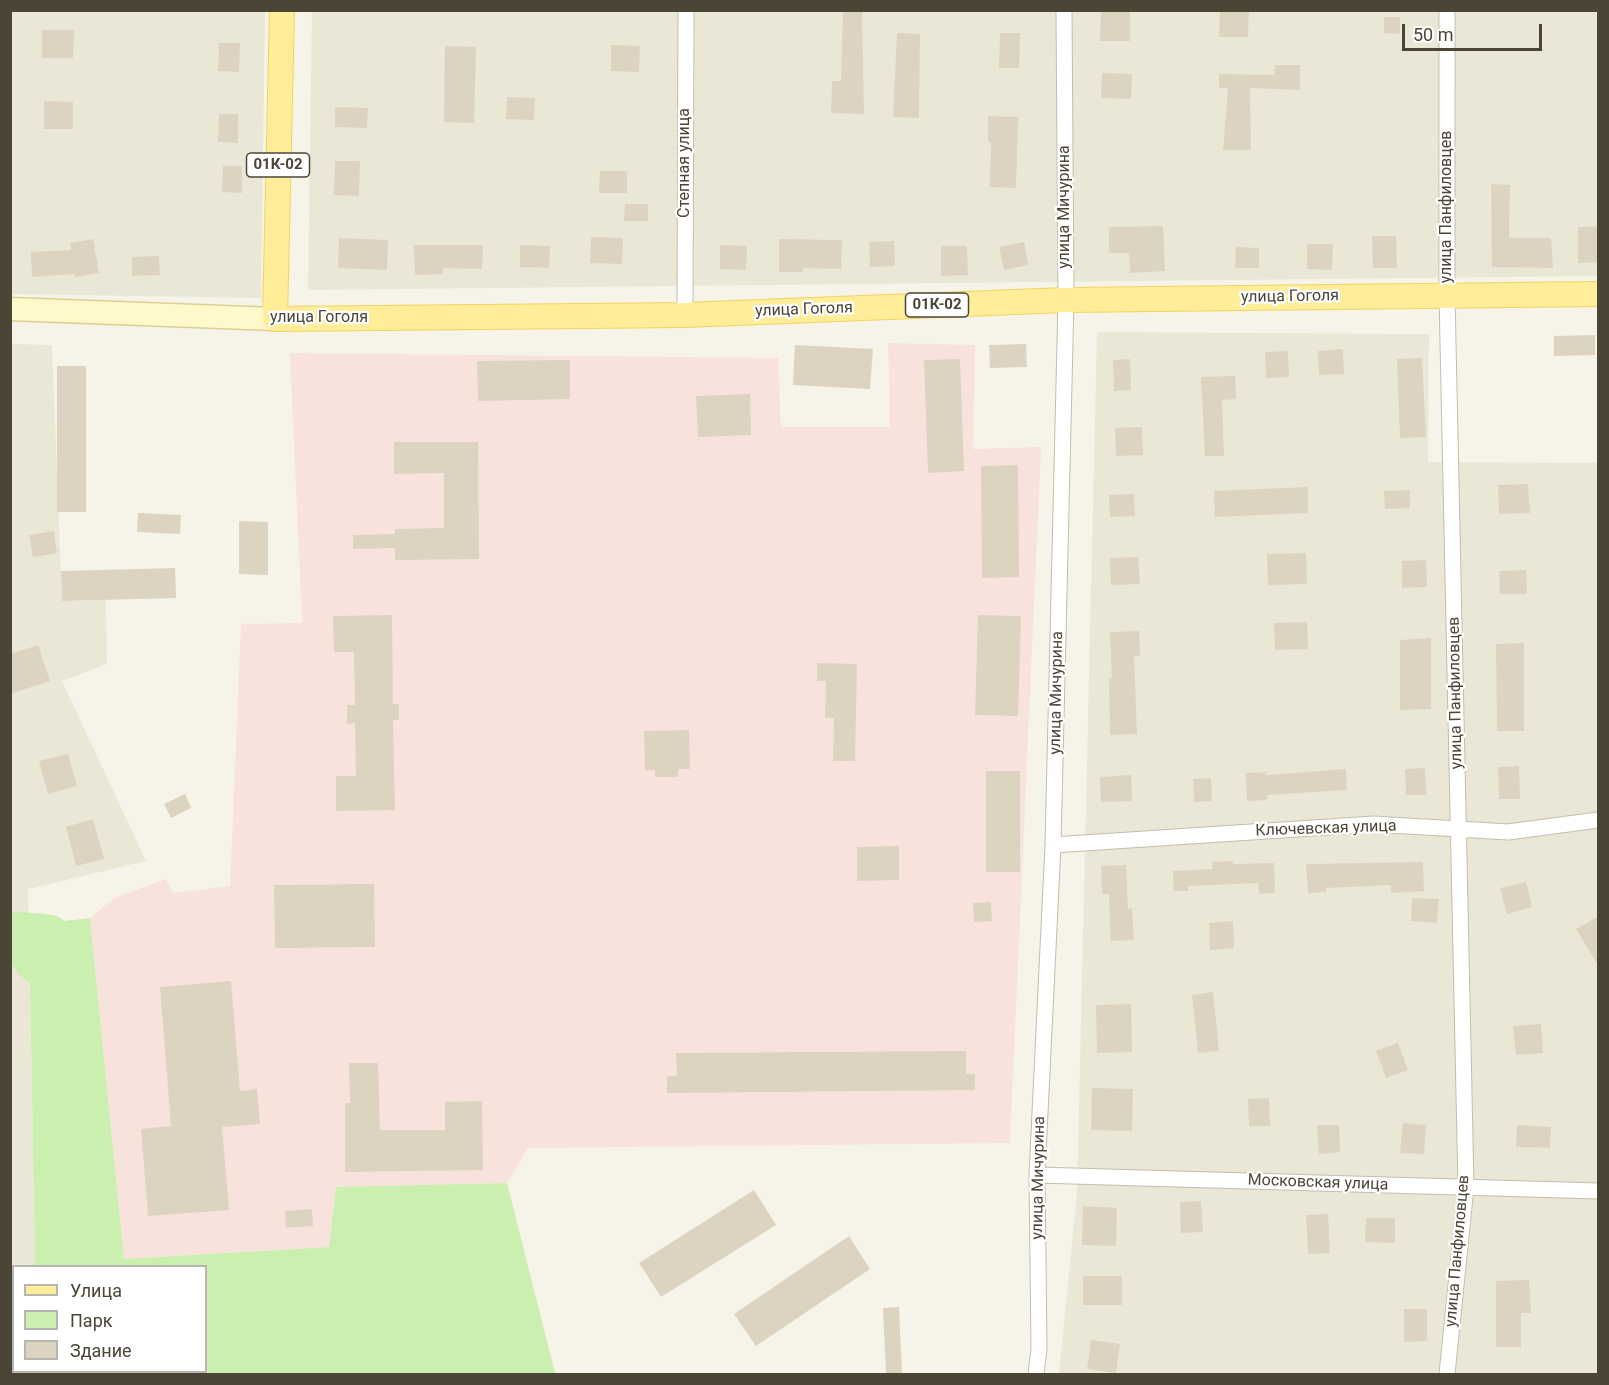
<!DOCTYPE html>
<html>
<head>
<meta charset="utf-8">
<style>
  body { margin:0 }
  #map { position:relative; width:1609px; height:1385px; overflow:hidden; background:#f6f4e9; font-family:Roboto,sans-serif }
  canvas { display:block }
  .frame { position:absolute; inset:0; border:12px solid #4b4536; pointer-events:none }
  .legend { position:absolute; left:12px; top:1265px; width:195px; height:108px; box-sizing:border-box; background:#fff; border:2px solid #b7b5af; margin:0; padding:8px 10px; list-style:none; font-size:18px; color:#4b4536 }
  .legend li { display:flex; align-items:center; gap:12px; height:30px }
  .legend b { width:30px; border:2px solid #b7b5af }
  .scale { position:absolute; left:1402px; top:24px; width:140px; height:27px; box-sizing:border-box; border:3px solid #4b4536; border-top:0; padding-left:8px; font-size:18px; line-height:21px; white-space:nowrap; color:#4b4536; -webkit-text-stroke:4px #fff; paint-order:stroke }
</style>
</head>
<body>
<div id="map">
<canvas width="1609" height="1385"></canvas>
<div class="frame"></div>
<ul class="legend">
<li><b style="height:8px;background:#ffed9a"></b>Улица</li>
<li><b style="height:16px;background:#cbefae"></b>Парк</li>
<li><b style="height:16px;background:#dcd4c0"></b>Здание</li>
</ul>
<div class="scale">50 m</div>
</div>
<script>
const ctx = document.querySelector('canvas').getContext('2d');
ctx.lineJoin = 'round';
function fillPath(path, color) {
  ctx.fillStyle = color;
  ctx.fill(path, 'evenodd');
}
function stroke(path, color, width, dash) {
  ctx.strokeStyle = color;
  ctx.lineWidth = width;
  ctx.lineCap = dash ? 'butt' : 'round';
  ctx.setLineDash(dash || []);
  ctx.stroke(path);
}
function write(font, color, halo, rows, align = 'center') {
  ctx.font = font + ' Roboto,sans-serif';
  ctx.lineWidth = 4.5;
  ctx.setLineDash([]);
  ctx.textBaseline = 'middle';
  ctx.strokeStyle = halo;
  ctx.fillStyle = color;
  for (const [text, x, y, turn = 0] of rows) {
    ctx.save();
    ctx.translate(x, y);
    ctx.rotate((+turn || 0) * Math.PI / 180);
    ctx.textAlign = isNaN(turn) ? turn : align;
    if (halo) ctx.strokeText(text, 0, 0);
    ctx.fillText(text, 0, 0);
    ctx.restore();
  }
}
const residential = new Path2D(`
  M11,11h254l-4,287 -250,-4z
  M312,11h1286v265l-1290,14z
  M1097,332l332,2 -1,128 170,1v911h-539l18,-181z
  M10,344l42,1 10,256 44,-1 1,64 -45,17 84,180 -118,28 7,377h-21v106h23v2h-26z`);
const medical = new Path2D(`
  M888,343l87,2 -2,104 68,-2 -31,696 -482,5 -21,35 -171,5 -7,59 -205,12 -34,-341 24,-20 52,-19 7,14 57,-7 11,-262 61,-1 -12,-270 488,5 3,69h109z`);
const green = new Path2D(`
  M22,912c13,2 34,0 42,9l26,-3 34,341 205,-12 7,-60 171,-4 48,190 -518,1v-2h169v-106h-171l-5,-283c-28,-18 -20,-39 -19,-70z`);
const building = new Path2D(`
  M843,10h19l2,104 -33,-1 1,-32h9z
  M1101,10h29v31h-30z
  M1220,10h29l-1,27h-29z
  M1384,17h16v17l-16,-1z
  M42,30h32l-1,28h-31z
  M897,33l23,1 -1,84 -26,-1z
  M1000,33h20l-1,35h-20z
  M219,43h21l-1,29 -21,-1z
  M611,45l29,1 -1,26 -28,-1z
  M445,46l31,1 -2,76 -30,-1z
  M1275,65h25v25l-50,-2 1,62h-28l5,-62h-9v-14l55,1z
  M1102,73l30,1 -1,25 -30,-1z
  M507,97l28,1 -1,22 -28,-1z
  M44,101l29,1v27h-29z
  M335,107l33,1 -1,20 -32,-1z
  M219,114h19v29l-20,-1z
  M988,116l30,1 -2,71 -26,-1 1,-45h-3z
  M335,161h25l-1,35 -25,-1z
  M223,166h19v27l-20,-1z
  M600,171h27v22h-28z
  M1491,184l19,1 -1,53h42l2,30 -61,-1z
  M625,204h23v17h-24z
  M1163,226l2,45 -35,2 -1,-20h-20v-26z
  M1599,226v36l-21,1v-36z
  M1372,236h24l1,32h-24z
  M591,237l32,1 -1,26 -32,-1z
  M339,238l49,2 -1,30 -49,-2z
  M93,239l6,34 -24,4v-3l-43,3 -1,-25 40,-2 -1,-7z
  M779,239l63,1 -1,29 -38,-1v4h-24z
  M894,241l1,25 -25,1 -1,-25z
  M1024,242l4,23 -24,5 -5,-23z
  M1307,244h26l-1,26 -25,-1z
  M414,245h69l-1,24 -39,-1v6l-28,1z
  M520,245l30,1 -1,22 -29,-1z
  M720,245l27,1 -1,24 -26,-1z
  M941,246h26l1,29 -27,1z
  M1236,247l23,1v20h-24z
  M159,256l1,19 -28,1v-19z
  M1595,335v20l-41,1v-20z
  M1026,344l1,23 -37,1 -1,-23z
  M795,345l78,4 -3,40 -77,-4z
  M1343,349l1,25 -25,1 -1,-24z
  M1288,351l1,26 -23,1 -1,-26z
  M1422,358l4,79 -26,1 -3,-79z
  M960,359l4,112 -36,2 -4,-113z
  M1130,359l1,31 -17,1 -1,-31z
  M570,360v39l-92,2 -1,-40z
  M57,366h29v146h-29z
  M1235,376l1,23 -14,1 2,56h-19l-4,-79z
  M750,394l1,41 -53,2 -2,-41z
  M1142,427l1,28 -27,1 -1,-28z
  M394,442h84l1,117 -84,1v-12l-42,1v-14l42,-1v-5l49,-1v-55l-50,1z
  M1018,465l1,112 -37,1 -1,-112z
  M1528,484l2,29 -31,1 -1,-29z
  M1308,487v26l-93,4 -1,-26z
  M1410,490v18l-25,1 -1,-18z
  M1134,494l1,22 -25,1 -1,-22z
  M138,513l43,2 -1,19 -43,-2z
  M239,521l29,1v53l-29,-1z
  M54,531l3,22 -24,4 -4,-22z
  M1306,553l1,31 -39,1 -1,-31z
  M1138,557l2,27 -29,1 -1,-27z
  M1426,560l1,27 -25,1v-27z
  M175,568l1,30 -114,3 -1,-30z
  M1526,570l1,24h-27l-1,-23z
  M392,615l1,89h6v16h-6l2,90 -59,1v-35h20l-1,-53 -8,1v-19h8l-1,-53h-20l-1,-36z
  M978,615l43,1 -3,100 -43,-1z
  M1307,622l1,27 -33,1 -1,-27z
  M1139,631l1,25h-6l3,78 -27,1 -1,-57h3l-2,-46z
  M1431,638v71l-31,1v-70z
  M1524,643v88h-27l-1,-87z
  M38,645l12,36 -40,13v-40z
  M817,663l40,1 -2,97h-22l1,-43h-9l1,-37h-9z
  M689,730l1,39h-12v8h-23v-7h-10l-1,-39z
  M68,754l9,32 -29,8 -9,-33z
  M1519,766l1,33h-21l-1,-32z
  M1425,768l1,27h-20l-1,-26z
  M1346,769l1,21 -80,5v5l-20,1 -1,-28 20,-1v3z
  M986,771h34v101h-34z
  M1131,775l1,26 -31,1 -1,-25z
  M1211,778l1,23 -18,1 -1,-23z
  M185,794l6,14 -20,10 -7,-14z
  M93,819l11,40 -28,7 -10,-39z
  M899,846v34l-42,1v-34z
  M1233,861v3l41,-1 1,30 -16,1 -1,-11 -70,3v5h-14l-1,-20 40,-2 -1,-7z
  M1423,862l1,29 -33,2v-8l-65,3v4l-18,1 -2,-29z
  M1126,865l2,44 4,-1 2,32 -23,1 -2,-47h-7l-1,-28z
  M1526,882l6,25 -25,7 -7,-26z
  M374,884l1,63 -100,1 -1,-63z
  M1412,898l27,1 -2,24 -26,-2z
  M991,902l1,19 -18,1 -1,-19z
  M1599,916v51l-23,-38z
  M1233,921l1,27 -24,2 -1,-27z
  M231,981l9,110 17,-2 3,35 -38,3 7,83 -81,6 -7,-87 30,-3 -11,-139z
  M1213,992l6,59 -21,2 -6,-58z
  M1131,1004l1,48 -35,1 -1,-48z
  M1541,1024l2,29 -27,2 -3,-29z
  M1398,1043l10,27 -22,8 -10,-27z
  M966,1051v23h9v16l-308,3v-17h10l-1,-23z
  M349,1063h29l2,67h65v-28l37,-1 1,69 -138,2v-69h5z
  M1092,1088l41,1 -1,42 -41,-1z
  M1269,1098l1,28h-21l-1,-27z
  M1403,1123l23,2 -2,29 -24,-1z
  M1317,1125h22l1,27 -21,2z
  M1517,1125l34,2 -1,21 -34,-1z
  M754,1190l22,35 -115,72 -22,-34z
  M1201,1201l2,31 -22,1 -1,-31z
  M1083,1206l34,2 -1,38 -34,-1z
  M312,1209l1,17 -27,2 -1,-17z
  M1328,1214l2,39 -22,1 -2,-39z
  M1366,1218h29v25l-30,-1z
  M849,1236l21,33 -114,77 -22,-32z
  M1083,1276h39v29h-39z
  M1529,1280l2,33h-10v34h-25v-66z
  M899,1307l3,67h-16l-3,-66z
  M1404,1309h23v32l-23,1z
  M1091,1340l29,4 -4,29 -29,-4z`);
const street = new Path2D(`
  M685,315l1,-305
  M1053,845l321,-21 134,8 90,-12
  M1037,1175l561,16
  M1036,1374l3,-25 -2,-174 16,-330 13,-545 -2,-290
  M1447,1374l19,-187 -19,-892v-285`);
const secondary = new Path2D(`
  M10,309l265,10`);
const primary = new Path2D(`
  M282,10l-7,309 410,-4 381,-15 532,-6`);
const shields = [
  [278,165,63],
  [937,305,63]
];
const shieldNames = [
  ["01К-02",278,165],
  ["01К-02",937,305]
];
const streetNames = [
  ["Степная улица",685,163,-90],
  ["улица Мичурина",1065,207,-90],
  ["улица Панфиловцев",1447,207,-90],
  ["улица Гоголя",1290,297,-1],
  ["улица Гоголя",804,310,-2],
  ["улица Гоголя",319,318],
  ["улица Мичурина",1057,693,-89],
  ["улица Панфиловцев",1456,693,-91],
  ["Ключевская улица",1326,829,-2],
  ["улица Мичурина",1039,1178,-89],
  ["Московская улица",1318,1183,2],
  ["улица Панфиловцев",1458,1251,-85]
];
fillPath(residential, '#ebe7d7');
fillPath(medical, '#f8e3dc');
fillPath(green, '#cbefae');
fillPath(building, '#dcd4c0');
stroke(street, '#c3bdab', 17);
stroke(secondary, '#dbd094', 25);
stroke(primary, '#f1d45c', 26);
stroke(street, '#fff', 15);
stroke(secondary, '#fff8cb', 22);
stroke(primary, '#ffed9a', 24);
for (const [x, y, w] of shields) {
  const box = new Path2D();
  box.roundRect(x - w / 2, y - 12, w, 24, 4.5);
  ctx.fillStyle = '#fff';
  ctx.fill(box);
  stroke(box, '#4b4536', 1.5);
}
write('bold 15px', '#4b4536', null, shieldNames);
write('16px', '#4b4536', '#fff', streetNames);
</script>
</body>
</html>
